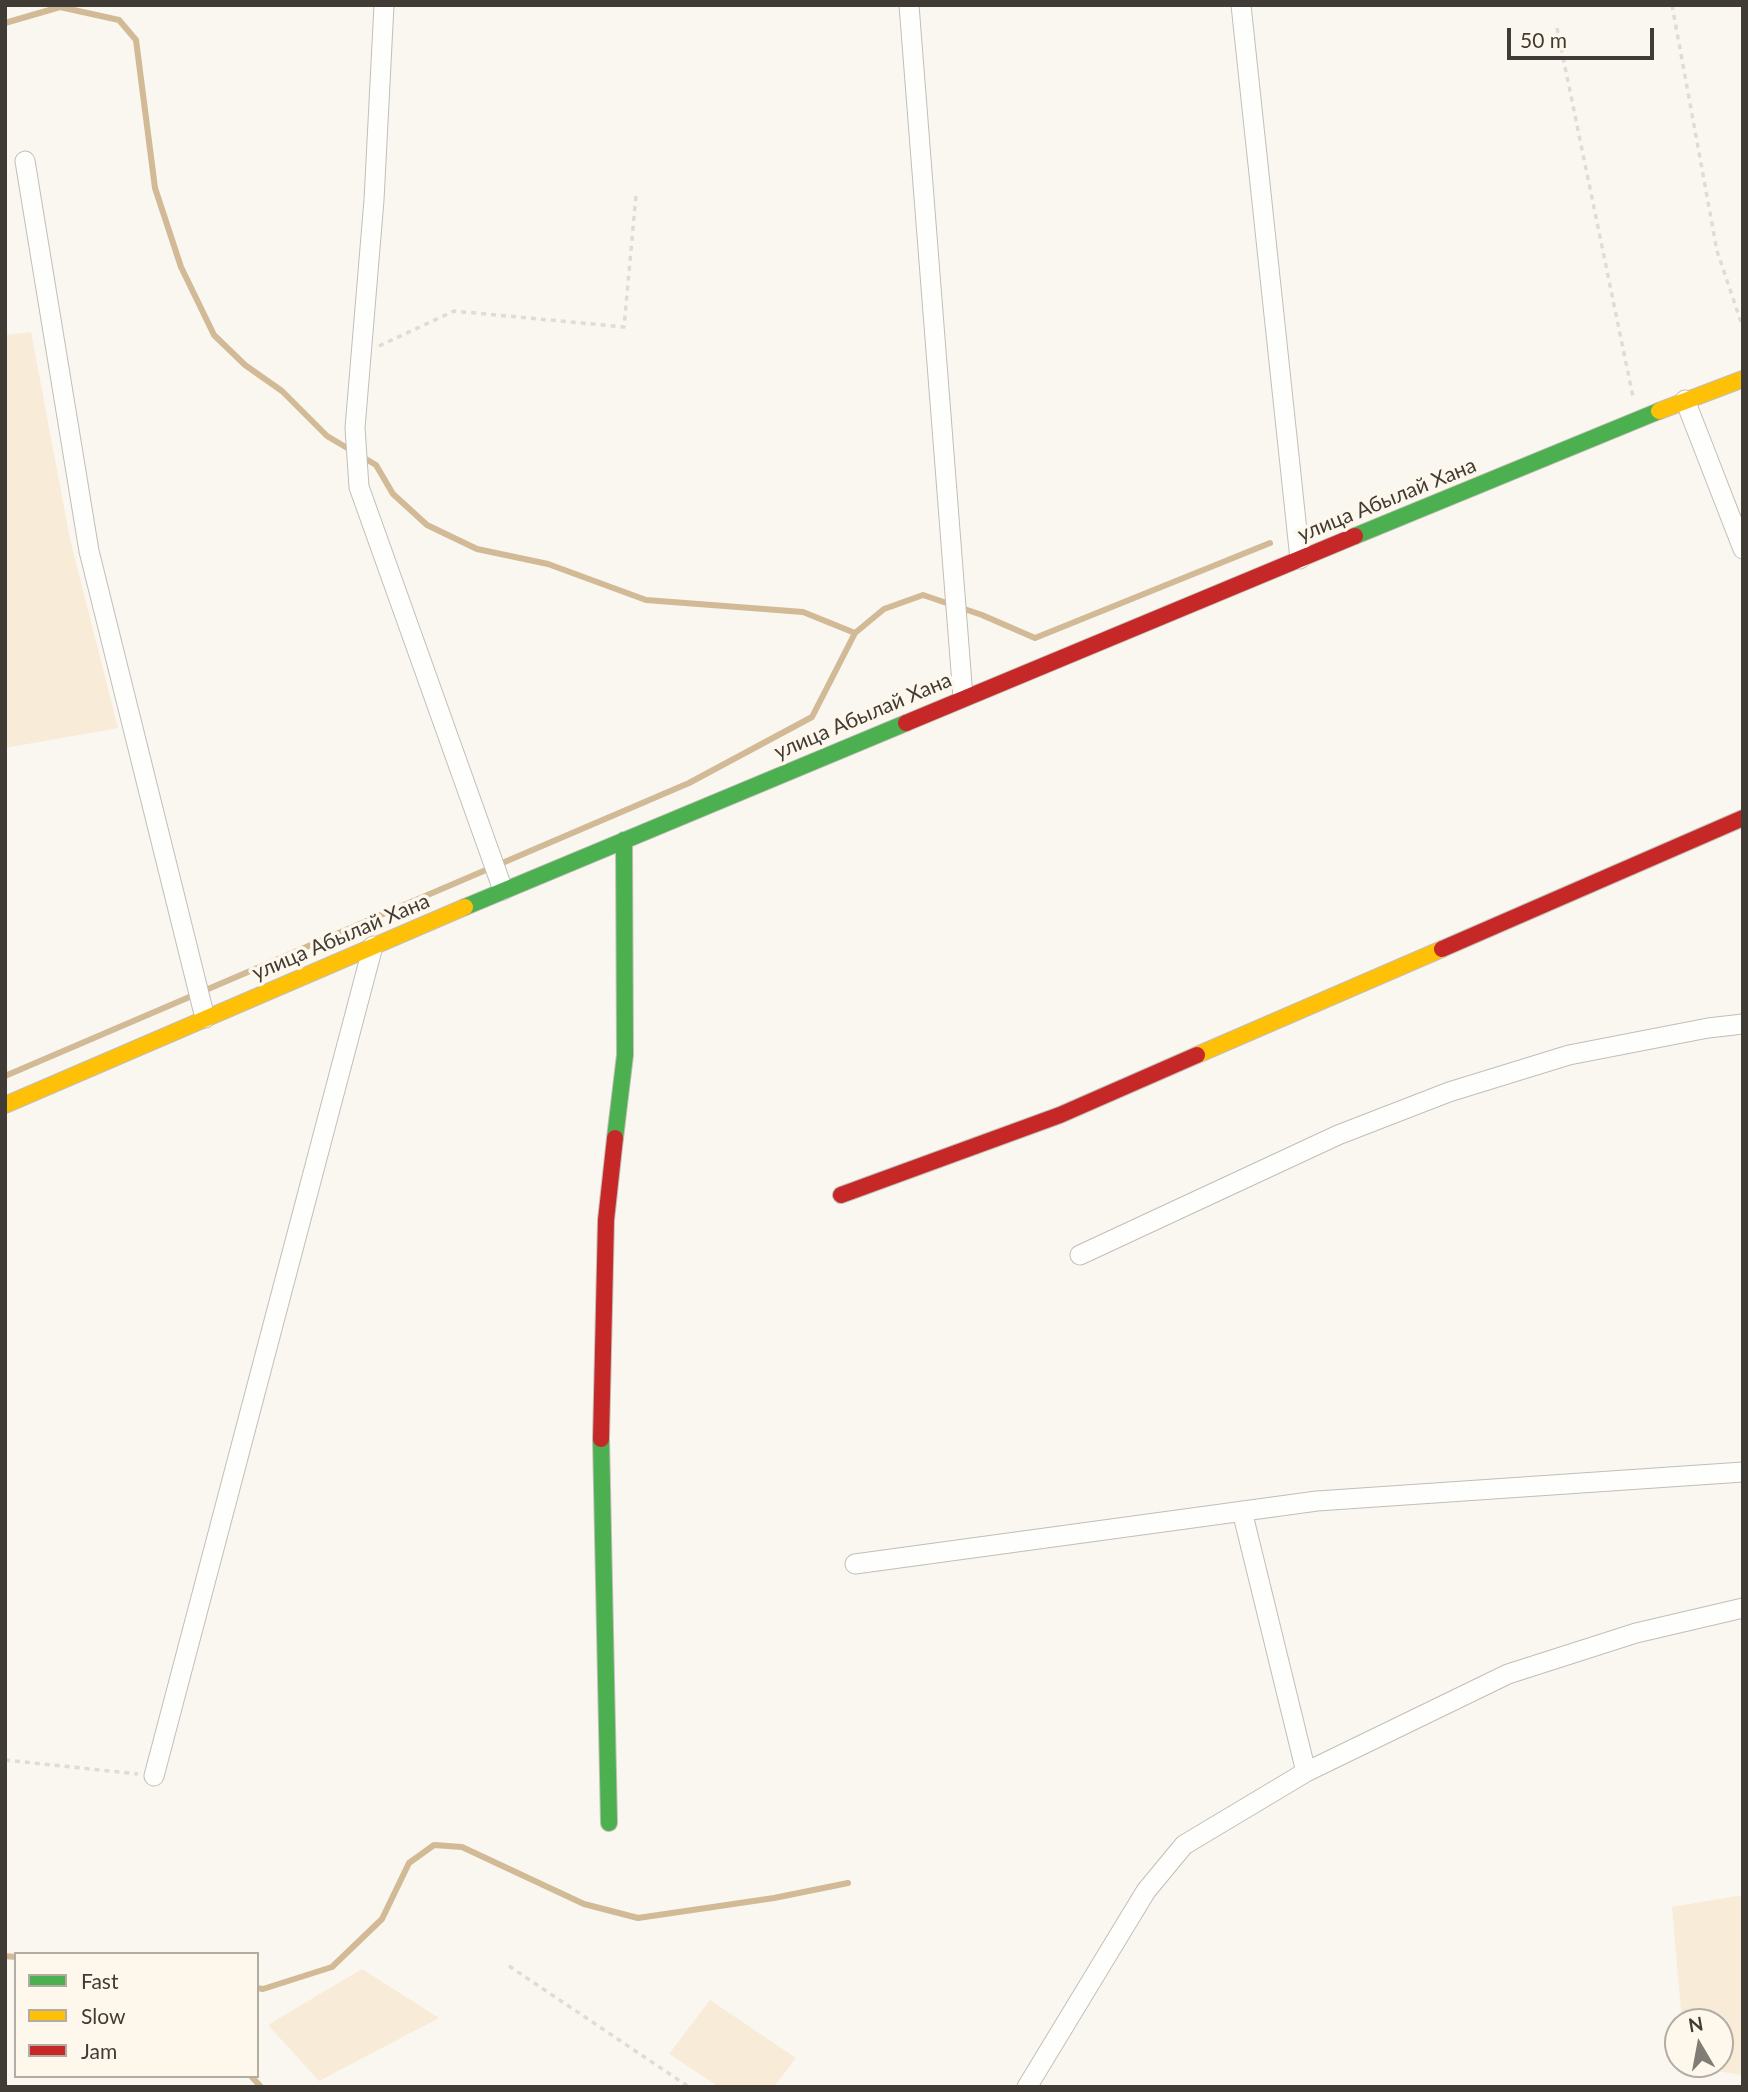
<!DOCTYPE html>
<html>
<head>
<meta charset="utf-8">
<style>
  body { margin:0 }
  #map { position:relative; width:1748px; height:2092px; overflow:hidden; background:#faf6f0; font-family:Lato,sans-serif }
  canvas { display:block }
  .frame { position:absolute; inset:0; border:7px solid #403c35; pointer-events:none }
  .legend { position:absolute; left:14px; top:1952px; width:245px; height:126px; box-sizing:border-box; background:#fef7ec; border:2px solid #b2aca3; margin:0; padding:9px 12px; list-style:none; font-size:21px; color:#403c35 }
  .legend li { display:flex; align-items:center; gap:14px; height:35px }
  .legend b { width:35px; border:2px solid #b2aca3 }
  .north { position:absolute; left:1664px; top:2008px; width:70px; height:70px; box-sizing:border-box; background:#fef7ec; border:2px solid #b2aca3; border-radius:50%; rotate:350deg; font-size:19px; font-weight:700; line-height:28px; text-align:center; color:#403c35 }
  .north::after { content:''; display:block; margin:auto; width:24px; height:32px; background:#817d76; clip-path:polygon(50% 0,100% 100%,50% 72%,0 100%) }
  .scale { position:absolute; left:1507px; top:28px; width:147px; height:32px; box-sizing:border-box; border:4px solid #403c35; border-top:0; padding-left:9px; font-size:21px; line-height:24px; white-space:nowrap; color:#403c35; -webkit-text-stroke:5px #fef7ec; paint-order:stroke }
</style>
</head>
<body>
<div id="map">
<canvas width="1748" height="2092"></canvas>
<div class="frame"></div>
<ul class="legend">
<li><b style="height:9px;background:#4caf50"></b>Fast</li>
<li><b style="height:9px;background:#ffc107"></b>Slow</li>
<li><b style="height:9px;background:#c62828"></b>Jam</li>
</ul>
<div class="north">N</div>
<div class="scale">50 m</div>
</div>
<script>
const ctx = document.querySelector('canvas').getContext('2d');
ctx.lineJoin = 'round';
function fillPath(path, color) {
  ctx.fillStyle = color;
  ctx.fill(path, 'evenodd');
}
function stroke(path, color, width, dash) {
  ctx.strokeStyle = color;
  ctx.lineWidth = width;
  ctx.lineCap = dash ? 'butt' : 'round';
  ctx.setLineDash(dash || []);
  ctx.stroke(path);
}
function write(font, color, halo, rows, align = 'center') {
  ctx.font = font + ' Lato,sans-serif';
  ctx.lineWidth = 7;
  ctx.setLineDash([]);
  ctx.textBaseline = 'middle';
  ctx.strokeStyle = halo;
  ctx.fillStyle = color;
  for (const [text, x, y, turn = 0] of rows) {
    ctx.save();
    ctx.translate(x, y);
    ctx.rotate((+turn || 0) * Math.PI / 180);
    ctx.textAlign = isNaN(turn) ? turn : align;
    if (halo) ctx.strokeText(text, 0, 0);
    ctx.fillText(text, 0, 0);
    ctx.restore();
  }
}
const green = new Path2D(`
  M31,332l39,207 48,189 -113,20v-413z
  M1743,1895v180l-54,-8 -1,-3h32v-42h-38l-10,-115z
  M362,1969l77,49 -120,63 -51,-56z
  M710,2000l86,58 -22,29h-55l-50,-33z`);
const stream = new Path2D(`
  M5,23l55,-16 59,13 17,20 19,148 26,79 33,68 31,30 37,26 45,45 49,29 17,29 34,31 50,24 71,15 98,36 157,12 52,21
  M5,1076l684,-293 123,-66 43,-84 29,-24 39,-14 59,20 53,23 235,-95
  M5,1956l11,1
  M257,1988l6,1 69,-22 50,-48 27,-56 25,-18 28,2 122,57 54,14 136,-20 74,-15
  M251,2076l10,11`);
const path = new Path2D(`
  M1672,5l45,246 26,77
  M1557,28l76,369
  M379,346l75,-35 170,16 12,-132
  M5,1430h2
  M5,1760l133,14
  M509,1966l180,121`);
const street = new Path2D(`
  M384,5l-10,195 -19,228 4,59 144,403
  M909,5l54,692
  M1241,5l59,554
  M25,161l64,390 116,467
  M1685,400l58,149
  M1080,1255l258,-120 111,-43 120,-37 139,-27 35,-4
  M1242,1511l64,261
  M855,1564l462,-63 426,-29
  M154,1776l219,-830
  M1027,2087l119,-196 38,-46 122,-73 202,-98 128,-41 107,-25`);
const fast = new Path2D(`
  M1355,536l304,-125
  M465,907l441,-184
  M615,1138l10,-83 -1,-215
  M601,1439l8,384`);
const slow = new Path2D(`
  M1659,411l84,-32
  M1197,1055l245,-106
  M5,1105l460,-198`);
const jam = new Path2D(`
  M906,723l449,-187
  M1442,949l301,-131
  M841,1195l219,-80 137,-60
  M601,1439l5,-219 9,-82`);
const streetNames = [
  ["улица Абылай Хана",1387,500,-22],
  ["улица Абылай Хана",863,716,-23],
  ["улица Абылай Хана",341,937,-23]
];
fillPath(green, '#f8ecd8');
stroke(stream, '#d1ba95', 6);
stroke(street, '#c2beb8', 21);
stroke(fast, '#c2beb8', 18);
stroke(slow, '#c2beb8', 18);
stroke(jam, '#c2beb8', 18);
stroke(path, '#dedcdb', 3.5, [5, 5]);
stroke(street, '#fefefd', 19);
stroke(fast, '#4caf50', 16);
stroke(slow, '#ffc107', 16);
stroke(jam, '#c62828', 16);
write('21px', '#403c35', '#fef7ec', streetNames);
</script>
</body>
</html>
